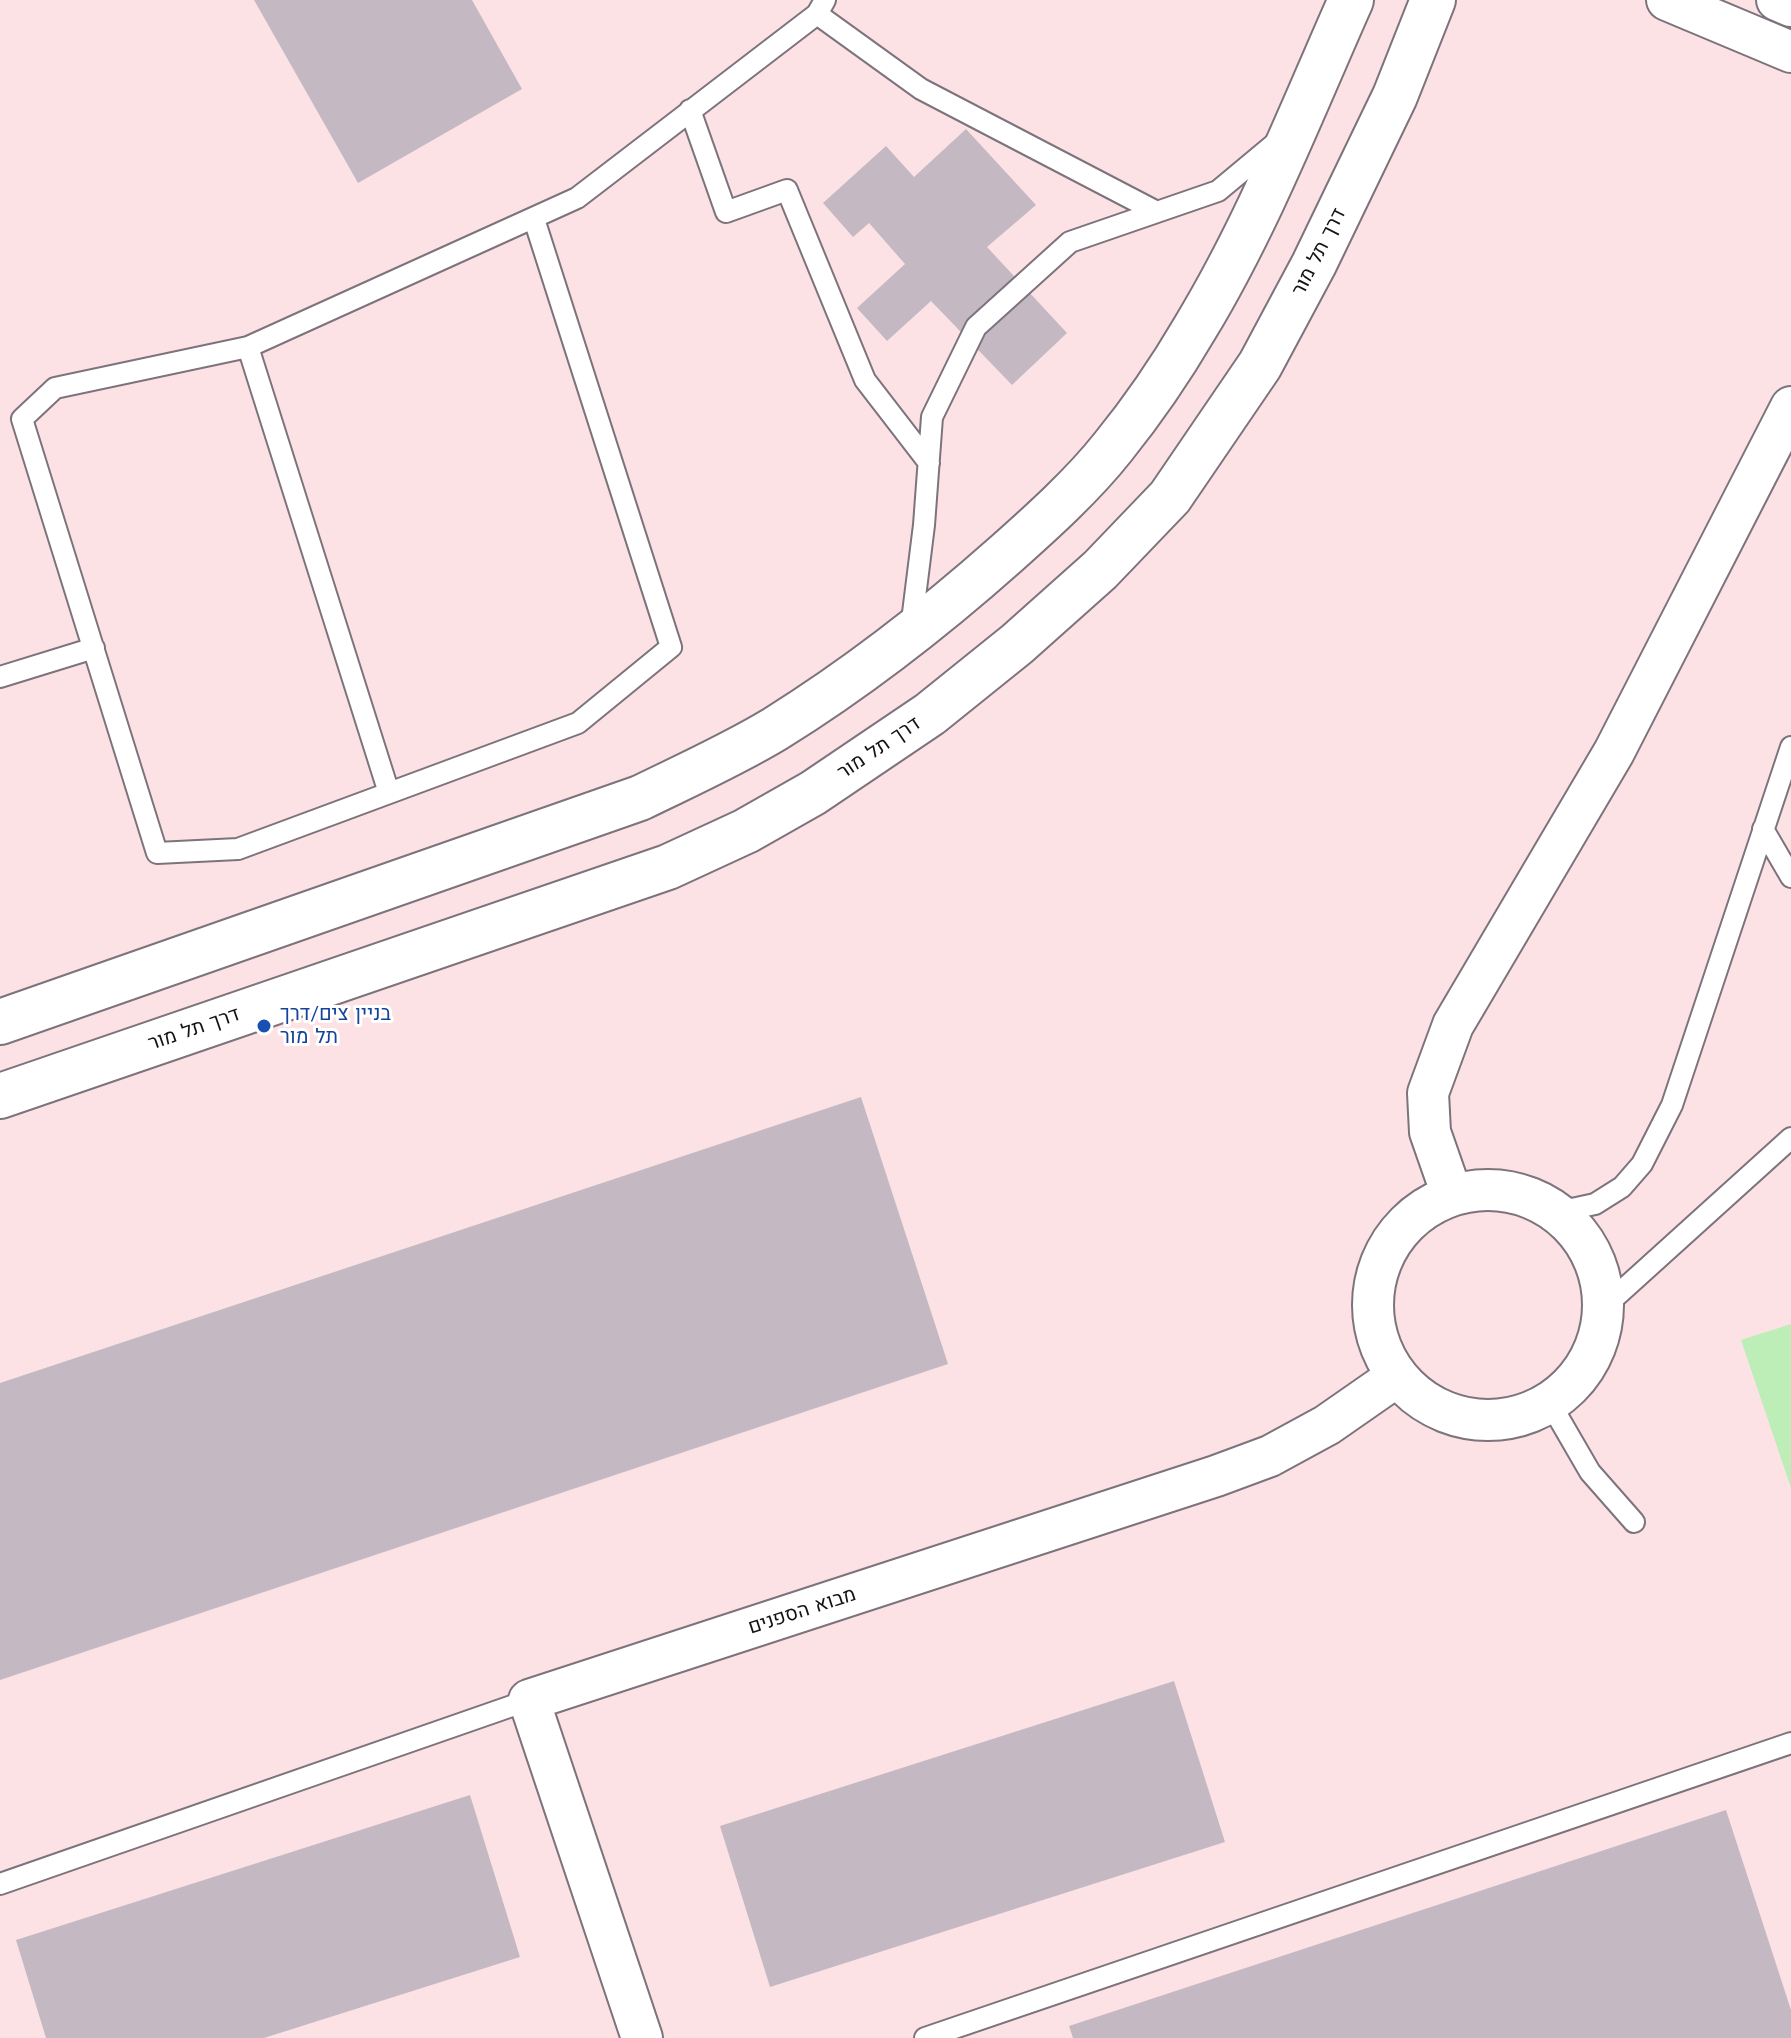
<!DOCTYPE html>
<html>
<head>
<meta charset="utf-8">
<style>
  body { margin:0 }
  canvas { display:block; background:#fbf0fa }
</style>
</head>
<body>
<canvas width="1791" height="2038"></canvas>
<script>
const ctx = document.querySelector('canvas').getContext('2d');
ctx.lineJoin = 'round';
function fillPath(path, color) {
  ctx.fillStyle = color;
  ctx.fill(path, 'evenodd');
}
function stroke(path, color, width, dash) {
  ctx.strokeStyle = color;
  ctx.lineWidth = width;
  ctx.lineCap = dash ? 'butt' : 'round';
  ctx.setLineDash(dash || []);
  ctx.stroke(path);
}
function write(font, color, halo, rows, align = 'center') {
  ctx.font = font + ' "Work Sans",Heebo,sans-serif';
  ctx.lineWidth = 6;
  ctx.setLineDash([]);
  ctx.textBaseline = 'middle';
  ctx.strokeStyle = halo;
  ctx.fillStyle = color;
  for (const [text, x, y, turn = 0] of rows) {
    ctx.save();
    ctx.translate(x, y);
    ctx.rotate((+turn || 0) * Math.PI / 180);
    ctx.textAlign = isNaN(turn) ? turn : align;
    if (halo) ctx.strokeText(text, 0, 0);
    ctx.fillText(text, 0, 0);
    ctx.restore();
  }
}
const industrial = new Path2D(`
  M0,0h1791v2038h-1791z`);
const green = new Path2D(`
  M1791,1324v164l-50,-148z`);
const building = new Path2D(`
  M254,0h218l50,89 -164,94z
  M966,129l70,76 -49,42 80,86 -55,52 -81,-84 -44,40 -30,-33 48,-44 -36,-41 -16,14 -30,-34 63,-57 28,31z
  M861,1097l87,267 -948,316v-297z
  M1174,1681l51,161 -455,145 -50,-161z
  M470,1795l50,162 -256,81h-218l-30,-98z
  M1726,1810l65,200v28h-718l-4,-12z`);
const service = new Path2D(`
  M817,14l104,75 236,123 61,-21 60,-50
  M690,110l36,102 61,-22 78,190 64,83
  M248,347l329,-149 240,-184 8,-14
  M911,629l13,-104 8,-108 44,-90 94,-85 87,-30
  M0,677l94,-29
  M389,793l-141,-446 -193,41 -33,31 135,434 81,-4 340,-126 93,-76 -137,-428
  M1763,829l28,48
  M1558,1212l37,-8 27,-17 20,-23 30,-59 119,-358
  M1604,1307l187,-169
  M1550,1403l40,69 44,50
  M0,1884l529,-184
  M925,2038l866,-295`);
const minor = new Path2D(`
  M1667,0l124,52
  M1777,0l14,6
  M1373 1305a115 115 0 1 1 230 0a115 115 0 1 1-230 0Z
  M1452,1195l-22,-63 -2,-39 25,-68 161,-273 177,-345
  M642,2038l-113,-338 687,-224 54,-20 57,-31 69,-48`);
const tertiary = new Path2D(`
  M0,1022l640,-224c45,-22 92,-43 135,-69 82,-51 159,-111 231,-175 36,-32 77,-69 107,-107 30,-37 58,-78 82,-119 63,-104 107,-218 156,-328
  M0,1096l668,-229 78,-36 67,-38 117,-79 87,-70 83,-74 70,-73 90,-132 54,-101 81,-168 38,-96`);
const markers = [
  [264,1026,8,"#1a4fb4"]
];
const streetNames = [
  ["דרך תל מור",1319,252,-63],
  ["דרך תל מור",879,748,-34],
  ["דרך תל מור",194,1029,-19],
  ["מבוא הספנים",802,1611,-18]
];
const transitNames = [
  ["בניין צים/דרך",280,1014],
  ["תל מור",280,1037]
];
fillPath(industrial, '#fde2e5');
fillPath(green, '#beeeb7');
fillPath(building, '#c4b9c3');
stroke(service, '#7d737d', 24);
stroke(minor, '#7d737d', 44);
stroke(tertiary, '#7d737d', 48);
stroke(service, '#fff', 20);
stroke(minor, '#fff', 40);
stroke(tertiary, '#fff', 44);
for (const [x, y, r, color] of markers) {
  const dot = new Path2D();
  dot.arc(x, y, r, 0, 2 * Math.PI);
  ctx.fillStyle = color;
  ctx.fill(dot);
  stroke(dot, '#fff', 3);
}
write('20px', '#151114', '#fff', streetNames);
write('20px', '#164399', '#fff', transitNames, 'left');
</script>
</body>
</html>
